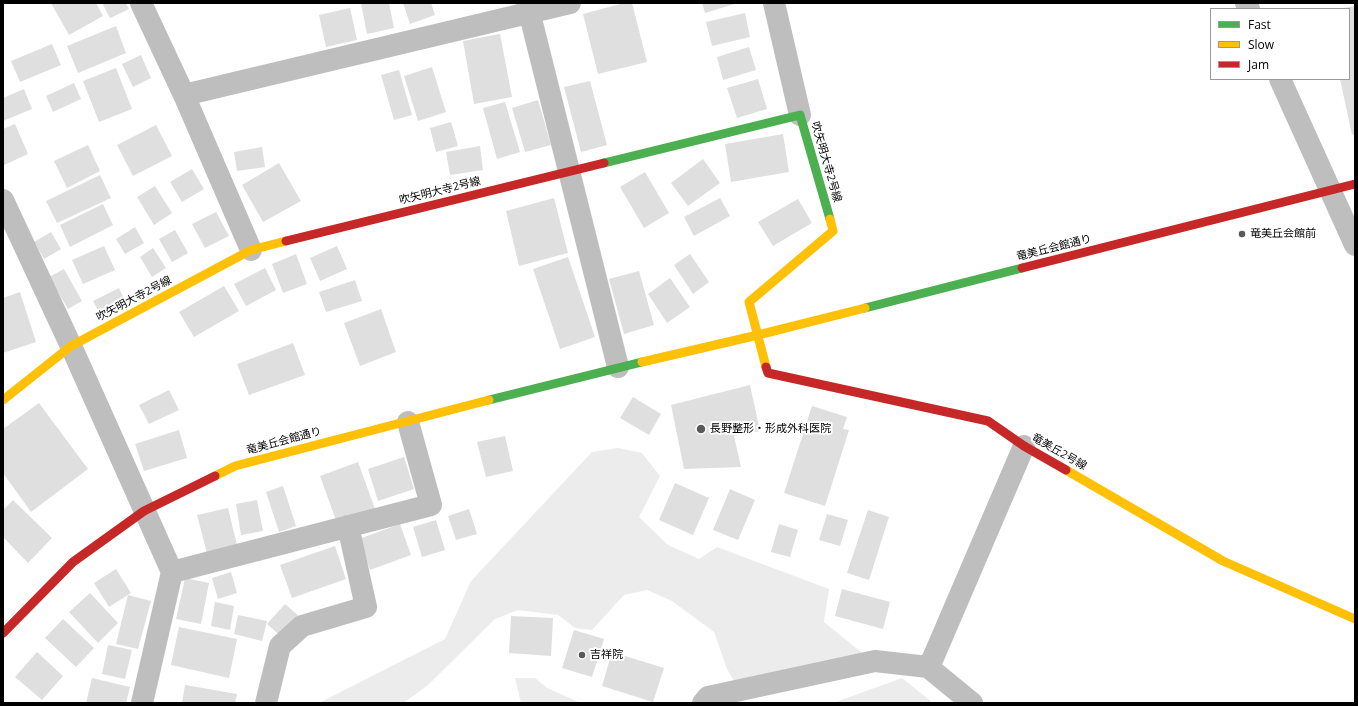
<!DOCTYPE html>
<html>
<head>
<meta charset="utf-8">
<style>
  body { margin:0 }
  #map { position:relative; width:1358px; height:706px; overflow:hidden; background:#fff; font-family:"Open Sans",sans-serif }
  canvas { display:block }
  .frame { position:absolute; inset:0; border:4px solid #000; pointer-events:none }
  .legend { position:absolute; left:1210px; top:8px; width:140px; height:72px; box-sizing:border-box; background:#fff; border:1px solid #999; margin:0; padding:5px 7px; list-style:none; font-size:12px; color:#000 }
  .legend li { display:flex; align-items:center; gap:8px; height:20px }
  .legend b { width:20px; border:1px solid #999 }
</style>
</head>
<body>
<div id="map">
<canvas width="1358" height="706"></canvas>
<div class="frame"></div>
<ul class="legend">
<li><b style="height:5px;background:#4caf50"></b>Fast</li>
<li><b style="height:5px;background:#ffc107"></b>Slow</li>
<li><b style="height:5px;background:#c62828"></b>Jam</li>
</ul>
</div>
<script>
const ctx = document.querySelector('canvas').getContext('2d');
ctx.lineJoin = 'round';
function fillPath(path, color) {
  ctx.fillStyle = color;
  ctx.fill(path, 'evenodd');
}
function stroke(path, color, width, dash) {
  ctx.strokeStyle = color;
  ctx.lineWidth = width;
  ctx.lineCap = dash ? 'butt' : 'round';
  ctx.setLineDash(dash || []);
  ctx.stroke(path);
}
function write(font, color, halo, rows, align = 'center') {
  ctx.font = font + ' "Open Sans","Noto Sans JP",sans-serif';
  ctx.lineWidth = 4;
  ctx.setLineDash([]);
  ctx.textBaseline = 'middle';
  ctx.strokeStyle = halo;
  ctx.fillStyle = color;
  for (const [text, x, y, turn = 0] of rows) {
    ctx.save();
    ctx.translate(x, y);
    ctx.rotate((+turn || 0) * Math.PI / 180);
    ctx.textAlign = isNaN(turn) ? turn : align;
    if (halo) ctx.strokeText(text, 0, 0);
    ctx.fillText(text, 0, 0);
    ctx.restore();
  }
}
const green = new Path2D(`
  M618,448l24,5 18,23 -21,41 29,28 31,14 18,-12 112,42 -5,33 42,34 -126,35 -13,-22 -13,-37 -42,-31 -25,-11 -23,5 -32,35 -17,-2 -17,-13 -40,-5 -23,9 -68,67 -24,17h-84l126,-64 26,-58 121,-129z
  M515,678h20l12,10 34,15h-60z
  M902,678l31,25h-100z`);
const building = new Path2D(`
  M51,3h45l7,13 -34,19z
  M102,3h24l3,6 -19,9z
  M361,3h28l5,25 -27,6z
  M403,3h28l4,12 -25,9z
  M624,3h8l15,59 -49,12 -15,-60z
  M702,3h36l-33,10z
  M1355,6v128l-3,1 -12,-56h9v-70l-5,-1z
  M350,8l7,32 -31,7 -7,-32z
  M745,13l5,24 -38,9 -6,-24z
  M116,26l10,27 -48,20 -11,-27z
  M500,34l12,63 -38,7 -11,-63z
  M52,44l9,21 -41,17 -9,-21z
  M749,47l7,23 -33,10 -6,-23z
  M141,55l10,23 -18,9 -11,-23z
  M432,67l14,45 -28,9 -14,-45z
  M116,68l16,41 -33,13 -16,-41z
  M399,70l13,45 -18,5 -13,-45z
  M758,79l9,30 -30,9 -10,-30z
  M590,81l17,64 -26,7 -17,-65z
  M74,83l7,16 -28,13 -7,-16z
  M24,89l8,20 -29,12v-23z
  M538,100l13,45 -26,7 -13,-44z
  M505,102l15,50 -23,7 -14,-51z
  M451,122l7,24 -22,6 -6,-24z
  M15,124l13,30 -24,11 -1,-36z
  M156,125l16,31 -39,20 -16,-31z
  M783,134l6,38 -58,10 -6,-38z
  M88,145l12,26 -33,17 -13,-27z
  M480,146l3,24 -33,5 -4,-23z
  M262,147l3,20 -28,4 -3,-19z
  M703,159l17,24 -32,23 -17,-23z
  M279,163l22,38 -38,21 -21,-37z
  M192,169l12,20 -22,13 -12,-20z
  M645,172l24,41 -25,15 -24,-41z
  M100,175l11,23 -54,25 -11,-22z
  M155,186l17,27 -18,12 -17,-28z
  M554,198l14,55 -49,13 -13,-55z
  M720,198l10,18 -36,20 -10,-19z
  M798,199l14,24 -39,23 -15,-24z
  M103,204l10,21 -43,22 -10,-22z
  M216,212l13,24 -24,12 -13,-24z
  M135,227l9,16 -19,11 -9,-15z
  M175,230l13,23 -16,9 -13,-23z
  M51,232l10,17 -17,10 -10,-17z
  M104,246l11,24 -32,14 -11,-24z
  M337,246l10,23 -27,12 -10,-23z
  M153,248l13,20 -14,9 -12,-20z
  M296,254l11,30 -24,9 -11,-29z
  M690,254l19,28 -16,12 -19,-29z
  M568,257l27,80 -35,12 -27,-80z
  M265,268l11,22 -30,16 -12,-22z
  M64,269l18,32 -14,8 -19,-32z
  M639,271l15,54 -30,9 -15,-55z
  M670,278l20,29 -23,16 -19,-29z
  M355,280l7,21 -36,11 -7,-20z
  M224,286l15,25 -45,26 -15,-25z
  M119,288l8,17 -25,13 -9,-17z
  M20,292l16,50 -33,11v-55z
  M381,309l15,43 -36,14 -16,-43z
  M293,343l12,32 -56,20 -12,-31z
  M750,385l10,46 -26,5 7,31 -57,2 -13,-64z
  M169,390l10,20 -30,14 -10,-19z
  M633,397l28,17 -12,21 -29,-17z
  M39,403l49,66 -57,43 -28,-39v-44z
  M812,406l35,11 -4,12 6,1 -24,76 -41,-13z
  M179,430l8,28 -43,13 -9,-27z
  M505,436l8,35 -27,6 -9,-35z
  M404,457l10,32 -36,12 -10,-32z
  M358,462l17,47 -38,14 -17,-47z
  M675,483l34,15 -16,37 -34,-15z
  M283,486l13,40 -17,6 -13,-40z
  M730,489l25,11 -17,40 -25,-10z
  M13,500l39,38 -24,25 -25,-26v-27z
  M257,500l6,31 -22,4 -5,-31z
  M228,508l9,37 -30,8 -10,-38z
  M469,509l8,25 -21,6 -8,-24z
  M868,510l21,7 -20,63 -22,-7z
  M827,514l21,6 -8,26 -21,-6z
  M436,520l9,30 -23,7 -9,-30z
  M400,524l11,31 -41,15 -11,-31z
  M779,524l19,6 -8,27 -19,-5z
  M335,546l11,33 -54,19 -12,-33z
  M116,569l15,24 -22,14 -15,-24z
  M231,572l6,21 -19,6 -6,-21z
  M185,578l24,5 -8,41 -25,-5z
  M842,589l48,13 -7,27 -48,-13z
  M90,593l28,30 -20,20 -29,-31z
  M128,595l23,6 -13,48 -22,-5z
  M215,602l19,4 -4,24 -19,-4z
  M285,604l16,14 -18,20 -16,-14z
  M238,615l29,6 -5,20 -28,-7z
  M511,616l42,2 -2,38 -42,-3z
  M63,619l31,29 -18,19 -31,-29z
  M179,627l58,12 -8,39 -58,-13z
  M574,630l30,9 -12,38 -30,-9z
  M108,645l24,5 -7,29 -23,-5z
  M37,652l26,24 -21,24 -27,-23z
  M612,652l52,16 -11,34 -51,-16z
  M92,678l38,9 -4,16h-40z
  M185,685l52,9 -2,9h-53z`);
const street = new Path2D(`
  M141,3l43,92 67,155
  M527,3l91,364
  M774,3l26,112
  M1246,3l3,6
  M1280,79l75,166
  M184,95l386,-92
  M3,200l68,146 101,226 -30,131
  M172,572l259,-67 -23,-83
  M266,703l14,-57 22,-20 64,-19 -18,-81
  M703,703l5,-6 167,-36 53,6
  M972,703l-44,-36 5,-9 91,-212`);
const fast = new Path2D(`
  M604,163l196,-48 30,104
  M865,308l157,-40
  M489,400l153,-38`);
const slow = new Path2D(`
  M642,362l116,-27 107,-27
  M766,367l-17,-65 84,-71 -3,-12
  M3,400l68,-54 180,-96 35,-9
  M1066,470l157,91 132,58
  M215,476l20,-10 254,-66`);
const jam = new Path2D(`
  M286,241l318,-78
  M1022,268l333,-84
  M766,367l2,6 220,48 36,25 42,24
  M3,633l70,-71 71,-51 71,-35`);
const markers = [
  [1242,234,4,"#595959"],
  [701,429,5,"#595959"],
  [582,655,4,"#595959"]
];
const streetNames = [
  ["吹矢明大寺2号線",826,162,74],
  ["吹矢明大寺2号線",440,191,-14],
  ["竜美丘会館通り",1054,248,-14],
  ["吹矢明大寺2号線",134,299,-28],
  ["竜美丘会館通り",284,441,-15],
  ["竜美丘2号線",1059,452,30]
];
const poiNames = [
  ["竜美丘会館前",1250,234],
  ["長野整形・形成外科医院",710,429],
  ["吉祥院",590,655]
];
fillPath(green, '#ececec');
fillPath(building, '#dfdfdf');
stroke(street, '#bebebe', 22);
stroke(fast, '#4caf50', 9);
stroke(slow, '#ffc107', 9);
stroke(jam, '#c62828', 9);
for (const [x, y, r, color] of markers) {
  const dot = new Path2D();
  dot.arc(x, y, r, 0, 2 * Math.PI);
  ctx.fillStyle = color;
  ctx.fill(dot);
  stroke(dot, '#fff', 1.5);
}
write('11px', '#000', '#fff', streetNames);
write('11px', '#000', '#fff', poiNames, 'left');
</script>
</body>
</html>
